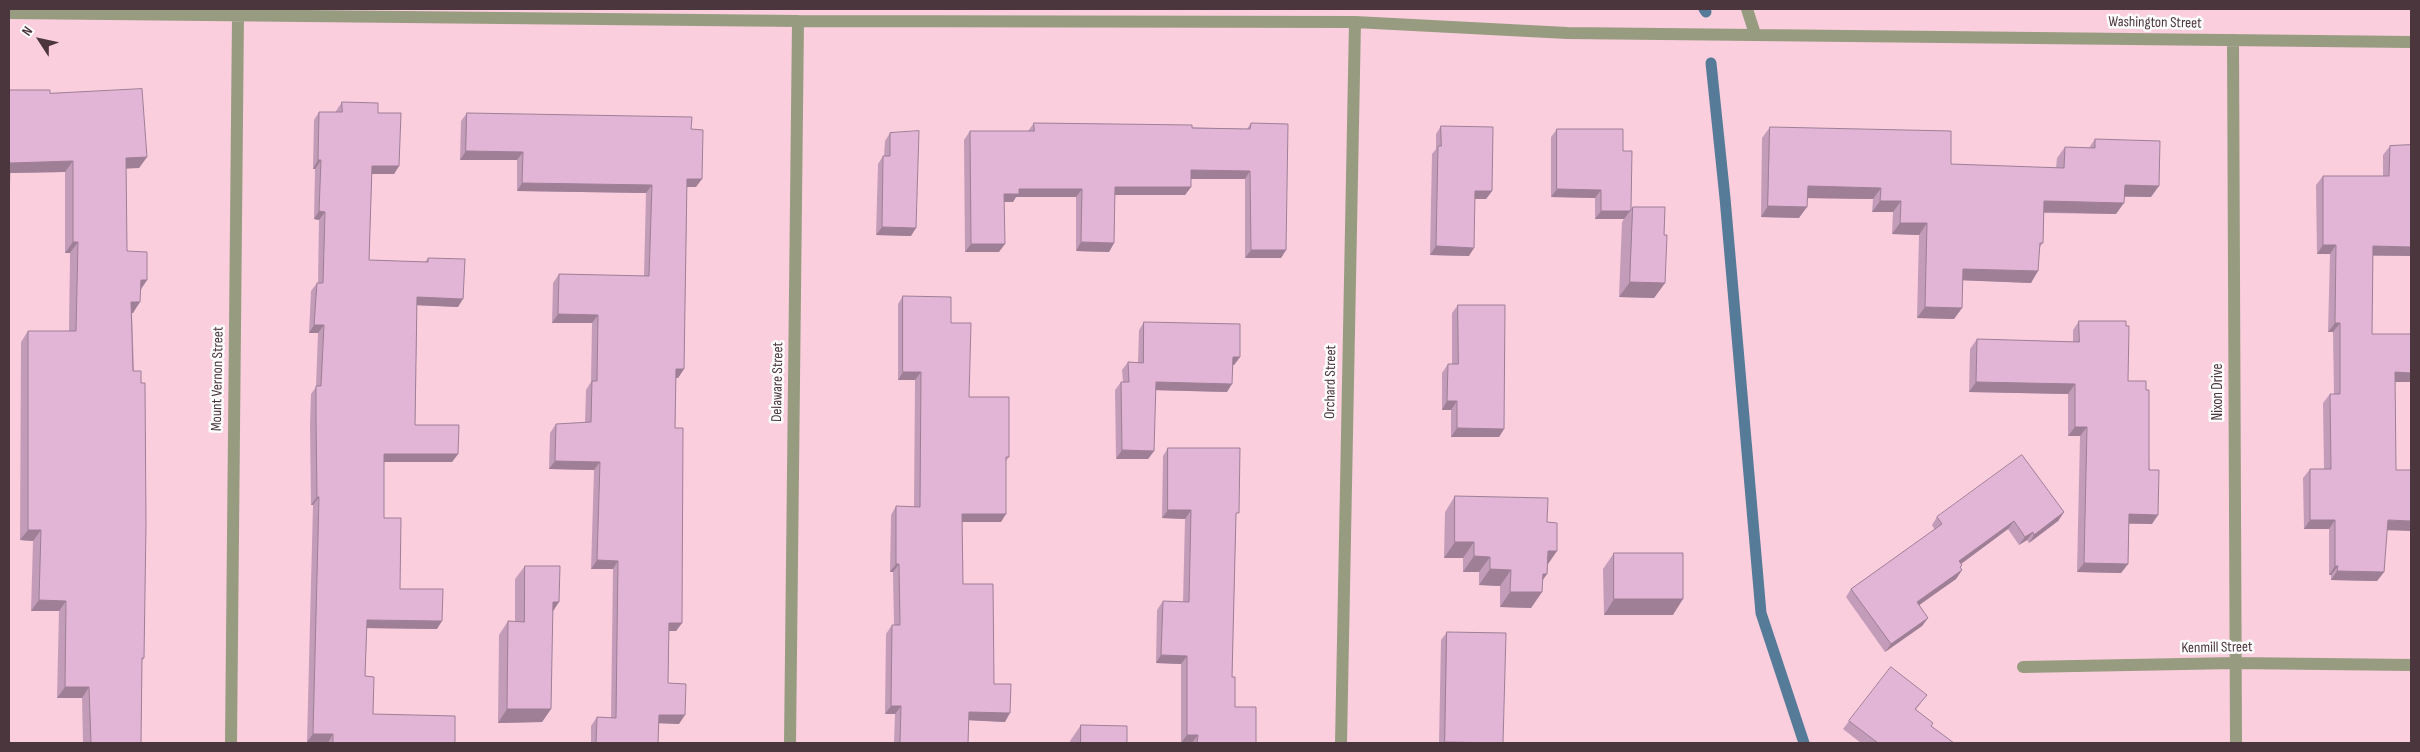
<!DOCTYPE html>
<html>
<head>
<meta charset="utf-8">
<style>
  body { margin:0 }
  #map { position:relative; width:2420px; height:752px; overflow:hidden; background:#fbcedd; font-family:"Sofia Sans Condensed",sans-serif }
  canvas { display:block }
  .frame { position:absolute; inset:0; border:10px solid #4c363d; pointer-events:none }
  .north { position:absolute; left:15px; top:15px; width:50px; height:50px; -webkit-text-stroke:4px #fdfdfd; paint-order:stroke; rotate:305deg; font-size:14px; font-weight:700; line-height:20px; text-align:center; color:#4c363d }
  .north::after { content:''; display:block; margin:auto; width:18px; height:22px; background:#4c363d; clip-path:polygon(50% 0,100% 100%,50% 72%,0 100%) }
</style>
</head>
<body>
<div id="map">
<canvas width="2420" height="752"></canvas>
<div class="frame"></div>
<div class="north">N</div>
</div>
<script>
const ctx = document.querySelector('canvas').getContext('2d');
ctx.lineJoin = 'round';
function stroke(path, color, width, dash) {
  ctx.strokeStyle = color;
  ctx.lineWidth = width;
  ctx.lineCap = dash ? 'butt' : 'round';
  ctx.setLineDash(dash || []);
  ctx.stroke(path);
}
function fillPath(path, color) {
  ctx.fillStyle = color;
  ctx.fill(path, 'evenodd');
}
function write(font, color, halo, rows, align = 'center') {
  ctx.font = font + ' "Sofia Sans Condensed",sans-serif';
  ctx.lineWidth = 5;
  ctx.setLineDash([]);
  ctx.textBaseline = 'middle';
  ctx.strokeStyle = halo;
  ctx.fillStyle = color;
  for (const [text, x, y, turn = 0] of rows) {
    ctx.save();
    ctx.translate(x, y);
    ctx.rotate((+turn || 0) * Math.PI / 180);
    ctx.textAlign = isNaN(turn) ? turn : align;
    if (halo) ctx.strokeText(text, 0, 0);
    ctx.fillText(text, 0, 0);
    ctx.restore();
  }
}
const stream = new Path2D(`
  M1704,9l2,3
  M1711,63l14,135 36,415 43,130`);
const minor = new Path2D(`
  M1747,9l8,25
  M9,13l789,8 557,1 212,11 844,9
  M2233,40l3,703
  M2023,667l212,-4 176,2
  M231,743l7,-728
  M790,743l8,-722
  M1341,743l14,-721`);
const wall = new Path2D(`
  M9,90l41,3 97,64 -8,11h-13l1,83 20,29 -6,10 -8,23h-1l12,345 -2,3 -1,82h-58l-1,-45h-25l2,-87h-28l2,-70 -13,-1 1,-198 7,-11h41l1,-78h-5v-81l-56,1z
  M342,102l36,11 21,53 -5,8h-22l-3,86 56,2 3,-4 30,49 -41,-2 -2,120 43,29 -6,8h-68v56l16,71 37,40 -70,-1 -2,48 8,38 82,29h-127l-21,-1 6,-237h-2l-1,-81 1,-30 5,-7 2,-54h-9l2,-42 6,-8h1l1,-63 -5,-1 1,-50h-2l1,-49 5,-8h17v-1z
  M467,113l224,16 5,58h-9l-3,182 -6,9h-2l-1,50 7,195 -6,8h-7l-1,52 11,41 -20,-1 -1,20h-67v-17l6,-9 14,1 2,-149h-22l3,-99 -45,-1 1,-36 6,-9 29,-1 1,-33 5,-8 1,-59h-40l1,-40 6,-9 85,2 2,-83 -129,-2v-31h-57l1,-39z
  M1034,123l213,6 4,-6 35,127 -5,8h-36v-79h-54v8l-6,8h-70l-1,48 -5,9 -33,-1v-54h-60l-3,5h-9l-5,50h-34l-1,-112 6,-9h58z
  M1441,126l51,65 -6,8h-11l-6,57 -39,-1 2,-101 4,-5v-15z
  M1770,127l181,37 105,4 1,-10 8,-11 24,1 6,-9 56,58h-26l-9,17 -72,-1 -1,30 -4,5 -8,35 -69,-3v28l-8,11 -37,-1 2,-83 -27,-1 1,-22h-21l1,-13 -65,-1 -9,20 -38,-1 1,-79z
  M1557,129l66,22 8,58 2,-2 31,28 1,48 -11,15 -35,-1 3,-75 2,-3h-29v-21l-44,-1v-60z
  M890,133l21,103 -35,-1 2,-71 5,-8h1l1,-15z
  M2411,145v111h-38l-1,78h39v48h-16l-8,148 -3,42 -7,9 -46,-1v-5h-2v-46h-25l-1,-51 7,-9h14l-1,-66 7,-9h4l-1,-62h-5l2,-78h-13l-1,-69 7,-9h60v-21l7,-9z
  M903,296l48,27 18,74 40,60 -3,4 -5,61h-39l1,62 31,100 11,38 -36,-2 -1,23h-74l1,-29h-10l1,-80 6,-9h2l-1,-53h-3l1,-57 5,-9 18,1 1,-127h-17v-76z
  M1458,305l46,124 -5,8h-48v-27h-9v-37l6,-9h4v-51z
  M2079,321l49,60 18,9 6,134h-23l-1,40 -7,9 -44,-1 3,-136h-12v-42l-99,-2 1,-43 7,-10 96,3v-12z
  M1144,322l96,35 -6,8h-1l-6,27 -72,-2 -1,61 -6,8h-32l-1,-69 6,-8h2l-1,-12 6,-8h10l1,-32z
  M1168,448l68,70 -4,159 3,30 21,36h-75v-79l-25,-1 1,-53 6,-9 20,1 2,-83 -23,-1 1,-62z
  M1455,496l93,69 -1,9 -5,7v11l-11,16 -31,-1v-21l-21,-1v-13h-16v-14h-19l1,-46z
  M2064,512l-6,9 -29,22 -2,-3 -8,5 -11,-16 -48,35v4l2,2 -6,9 -38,26 10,13 -6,8 -37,26 -39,-55 5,-8 84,-59 -3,-5 5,-8z
  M1614,553l59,62h-69l-1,-46z
  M525,566l27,46 -1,97 -9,13 -44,1 1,-88 9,-14 7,1v-43z
  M1447,632l56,111h-64l2,-103z
  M1921,703l-5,6 15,17 23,17h-93l-18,-14 6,-8z
  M1081,725l46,18h-57v-2z`);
const shadedWall = new Path2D(`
  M466,151l57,1 -6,8h-57z
  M147,157l-8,11 -20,1 7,-11z
  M318,160h3l-6,9h-2z
  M73,161l-8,11 -56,1 1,-10z
  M372,166h27l-5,8h-28z
  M1191,170l59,1 -5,8h-60z
  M687,179h15l-6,8h-15z
  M522,183l130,2 -6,8 -129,-2z
  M2125,185l34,1 -8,11 -34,-1z
  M1808,186l73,2 -8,11 -73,-1z
  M1115,187h76l-6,8h-75z
  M1019,189h63l-6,8h-60l-3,5h-14l5,-8z
  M1557,189l44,1 -6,8 -44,-1z
  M1475,191h17l-6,8h-16z
  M1880,201h21l-8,11h-21z
  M2044,201l80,2 -8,11 -80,-2z
  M1768,206l39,1 -8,11 -38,-1z
  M319,211l6,1 -6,8 -5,-1z
  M1601,211h29l-6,8h-29z
  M1900,223h27l-8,12 -27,-1z
  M882,227l34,1 -5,8 -35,-1z
  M73,242h5l-8,11h-5z
  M1081,242l33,1 -5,9 -33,-1z
  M971,244h34l-6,8h-34z
  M2323,245h13l-6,9h-13z
  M1436,246l38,2 -5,8 -39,-1z
  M2373,246l38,1v9l-45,-1z
  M1251,250h35l-5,8h-36z
  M1963,269l75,2 -7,12 -76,-3z
  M141,280h6l-8,11z
  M1630,282l35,1 -11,15 -35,-1z
  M417,297l46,2 -5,8 -47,-2z
  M131,302h9l-7,11h-9z
  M1925,307l37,1 -8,11 -37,-1z
  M558,314l40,1 -6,8h-40z
  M2335,323h5l-7,9h-5z
  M314,325h10l-6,8h-9z
  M1233,357h7l-6,8h-7z
  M676,369h8l-6,9h-8z
  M903,372h18l-6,8h-17z
  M2395,372l16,1v9h-23z
  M1156,382l76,2 -5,8 -77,-2z
  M1976,382l99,2 -7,10 -99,-2z
  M1447,401h10l-6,9h-9z
  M2075,427h12l-7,9h-12z
  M1457,428l47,1 -5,8h-48z
  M1122,450l32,1 -6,8h-32z
  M384,454h74l-6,8h-73z
  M555,461l45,1 -6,8 -45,-1z
  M317,497h2l-6,8h-2z
  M1168,510h23l-6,9 -23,-1z
  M2064,512l-6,9 -29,22 5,-8z
  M962,514h44l-5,8h-44z
  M2129,514l29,1 -6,9 -30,-1z
  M2310,520h25l-6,9h-25z
  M2388,520l23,1v10l-30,-1z
  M2014,521l-6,8 -55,41 6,-9z
  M28,530h13l-8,11 -13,-1z
  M2033,532l-6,8 -8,5 6,-8z
  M1455,542h19l-11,16h-19z
  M1548,551h9l-11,16z
  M1474,556l16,1 -11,15h-16z
  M597,560l21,1 -5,8h-22z
  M2084,563l44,1 -7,9 -44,-1z
  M896,564h3l-6,8h-3z
  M2335,566h3l-7,9h-2z
  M1490,569l21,1 -11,16 -21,-1z
  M1962,570l-6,9 -45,32 6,-9z
  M2337,571l47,1 -7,9 -46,-1z
  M1543,574h4l-11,15z
  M1510,592h32l-11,16 -31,-1z
  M1614,599h69l-10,16h-69z
  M39,600l27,1 -7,10h-28z
  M553,602h6l-9,14z
  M1928,618l-6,8 -37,26 6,-8z
  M367,620l75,1 -5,8 -76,-1z
  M669,623h13l-6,8h-13z
  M1161,655l26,1 -6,8 -25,-1z
  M65,687h24l-7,11h-25z
  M891,706h10l-6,8h-10z
  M507,709h44l-9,13 -44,1z
  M969,712l41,1 -5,9 -41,-2z
  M659,715h26l-6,9 -26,-1z
  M313,734h20l-5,9 -21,-1z
  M1187,735h11l-6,8h-11z
  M1445,742l57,1h-58z`);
const building = new Path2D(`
  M142,89l5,68 -21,1 1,93 20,1v28h-6l-1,22h-9l2,69h8v12h4l1,142 -2,133h-2l-1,85h-50l-2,-56h-24l1,-86 -27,-1 2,-70h-13v-199h48l2,-89h-5v-81l-63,2 -1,51v-124h41v3z
  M342,102l36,1v10h23l-2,53h-27l-3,94 59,2v-4l37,1 -2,40 -46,-2 -2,128h44l-1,29h-74v64h17l-1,71h43l-1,32 -75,-1 -2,56 9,1 -1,37 82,2v27h-122v-9h-20l6,-237h-2l-1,-81v-30h5l3,-61h-10l3,-42h6l2,-71 -6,-1 2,-51h-3l1,-48h23z
  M467,113l225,4 -1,12 12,1 -1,49h-15l-3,190h-8l-1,59h8l-1,195h-13l-1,60 18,1 -1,31h-26l-1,28h-62l1,-26 19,1 2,-157 -21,-1 3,-98 -45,-1 1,-37 35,-2 1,-41h5l1,-66 -40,-1 1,-40 90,2 3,-91 -130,-2 1,-31 -57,-1z
  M1034,123l158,2v3l58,1 1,-6 37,1 -2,126h-35l-1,-79 -59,-1v17h-76l-1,56 -33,-1 1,-53h-63v5h-15l1,50h-34l-1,-113h64z
  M1441,126l52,1 -1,64h-17l-1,57 -38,-2 2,-100h3z
  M1770,127l181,4v33l113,4 1,-21 30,1v-9l65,2 -1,45 -34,-1 -1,18 -80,-2 -1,42h-3l-2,28 -75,-2 -1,39 -37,-1 2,-84h-27l1,-22h-21l1,-13 -73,-2 -1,21 -39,-1z
  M1557,129h66v22h9l-1,58 -1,2h-29v-21l-44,-1z
  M919,131l-3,97 -34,-1 1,-71h7v-23z
  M2411,145v102l-38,-1 -1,88h39v39l-16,-1 1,98h15v51l-23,-1 -4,52 -47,-1 1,-5h-3v-46h-25v-51h21l-1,-75h10v-71h-5l1,-78h-13v-69h66l1,-30z
  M1633,207h32l-1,28h3l-2,48 -35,-1z
  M903,296l48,1v26h20l-2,74h40v60h-3v57h-44l1,70h30l1,100h17l-1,29 -41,-1 -1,31h-68l1,-37h-10l1,-81h8l-1,-61h-3v-58l24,1 1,-135h-18z
  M1458,305h47l-1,124 -47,-1v-27h-10l1,-37h10z
  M2079,321h47v5h3l-1,55h18v9h3v80h10l-1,45 -29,-1 -1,50 -44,-1 3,-136h-12v-43l-99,-2 1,-43 102,3z
  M1144,322l96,2v33h-7l-1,27 -76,-2 -2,69 -32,-1 -1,-68h8l-1,-20 15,1z
  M1168,448h72l-1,65h-3l-4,164h3v30h21v36h-59l1,-8h-11v-79l-26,-1 2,-54 26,1 2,-92h-23z
  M2022,455l42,57 -30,23 -1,-3 -8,5 -11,-16 -55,40 3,4 -2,2 2,3 -45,32 11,16 -37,26 -40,-55 91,-65 -5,-7z
  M1455,496l93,2 -1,24 10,1v28h-9l-1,23h-4l-1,18h-32l1,-22 -21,-1v-12l-16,-1v-14h-19z
  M1614,553h69v46h-69z
  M525,566h35l-1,36h-6l-2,107h-44l1,-88 16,1z
  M1447,632l59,1 -3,110 -58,-1z
  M1891,667l36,28 -12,14 18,14 -2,3 23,17h-76l-29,-22z
  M1081,725l46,1v17h-46z`);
const streetNames = [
  ["Washington Street",2155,23,1],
  ["Mount Vernon Street",218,379,-89],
  ["Delaware Street",778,382,-89],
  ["Orchard Street",1331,382,-89],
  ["Nixon Drive",2218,392,-90],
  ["Kenmill Street",2217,648,-1]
];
stroke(stream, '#557b98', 11);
stroke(minor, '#979c81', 12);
fillPath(wall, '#c29cb8');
fillPath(shadedWall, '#9e7f96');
fillPath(building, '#e2b5d6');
stroke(building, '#9e7f96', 1);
write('15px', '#4c363d', '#fdfdfd', streetNames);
</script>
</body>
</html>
